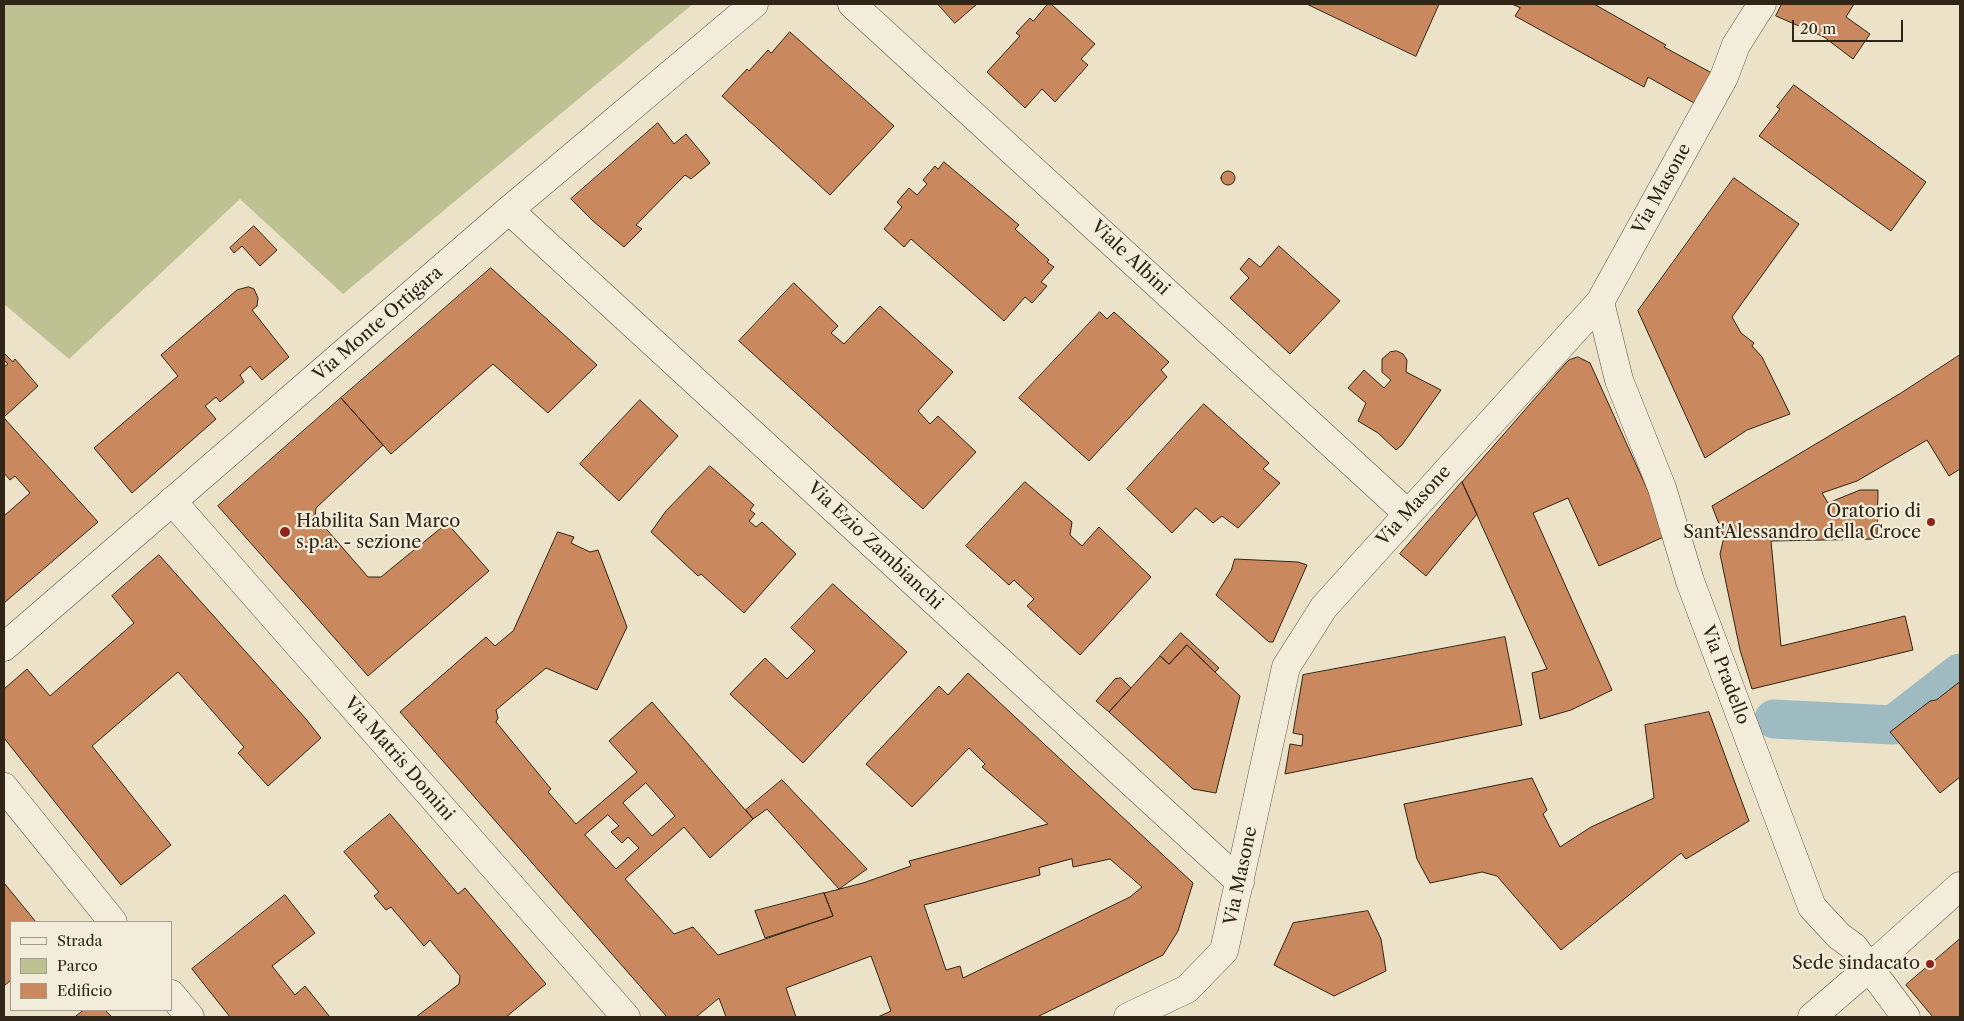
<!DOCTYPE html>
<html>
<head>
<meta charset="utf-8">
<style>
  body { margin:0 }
  #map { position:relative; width:1964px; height:1021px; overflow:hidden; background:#ebe2c8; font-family:"Libre Caslon Text",serif }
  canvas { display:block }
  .frame { position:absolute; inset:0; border:5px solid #302517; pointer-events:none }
  .legend { position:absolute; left:10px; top:921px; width:162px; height:90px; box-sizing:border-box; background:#f2ecdb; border:1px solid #a49c8d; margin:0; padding:6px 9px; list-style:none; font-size:15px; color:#302517 }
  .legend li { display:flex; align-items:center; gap:10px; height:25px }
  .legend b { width:25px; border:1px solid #a49c8d }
  .scale { position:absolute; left:1792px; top:20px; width:111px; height:22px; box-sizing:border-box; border:2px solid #302517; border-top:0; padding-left:6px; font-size:15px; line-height:18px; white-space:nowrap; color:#302517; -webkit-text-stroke:4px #f2ecdb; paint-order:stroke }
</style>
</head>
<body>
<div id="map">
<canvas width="1964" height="1021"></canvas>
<div class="frame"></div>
<ul class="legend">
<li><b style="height:6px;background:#f2ecdb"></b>Strada</li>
<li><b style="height:14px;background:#bec191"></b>Parco</li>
<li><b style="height:14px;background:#c9885e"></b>Edificio</li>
</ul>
<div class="scale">20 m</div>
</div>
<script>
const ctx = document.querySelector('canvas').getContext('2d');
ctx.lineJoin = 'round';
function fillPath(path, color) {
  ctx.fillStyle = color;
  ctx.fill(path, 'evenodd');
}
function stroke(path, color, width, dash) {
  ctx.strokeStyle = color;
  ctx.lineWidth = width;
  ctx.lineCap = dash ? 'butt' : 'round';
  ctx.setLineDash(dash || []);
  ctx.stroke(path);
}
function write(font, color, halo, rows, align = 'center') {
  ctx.font = font + ' "Libre Caslon Text",serif';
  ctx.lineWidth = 4.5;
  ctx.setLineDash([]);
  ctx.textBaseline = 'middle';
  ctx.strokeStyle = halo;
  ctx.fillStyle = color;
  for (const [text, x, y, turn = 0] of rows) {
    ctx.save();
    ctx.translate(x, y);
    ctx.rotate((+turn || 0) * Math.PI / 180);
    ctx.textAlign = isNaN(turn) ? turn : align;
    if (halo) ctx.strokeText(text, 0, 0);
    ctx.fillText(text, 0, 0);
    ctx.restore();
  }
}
const green = new Path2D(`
  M4,4h689l-350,290 -103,-95 -171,160 -65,-55z`);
const canal = new Path2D(`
  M1774,719l119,6 67,-52`);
const building = new Path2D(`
  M938,4h39l-22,19z
  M1048,4h3l44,40 -14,15 7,6 -33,37 -13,-13 -17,19 -38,-36 33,-36 -4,-3 14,-15 3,3z
  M1307,4h132l-23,52z
  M1512,4h82l72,41 -2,2 57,31 -27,25 -46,-26 -4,10 -129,-71 5,-8z
  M1782,4h72l-8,13 24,17 -17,25 -29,-22 -48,-21z
  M790,32l104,94 -64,69 -108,-99 25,-27 2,2 19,-21 3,3z
  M1794,85l132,97 -35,49 -132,-95 21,-27 -3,-2z
  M658,123l16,21 12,-10 24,29 -19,16 -6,-4 -49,50 6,4 -18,18 -31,-26 -22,-22z
  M944,162l75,63 -4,4 34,31 -2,2 7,5 -13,15 6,4 -15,17 -7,-6 -21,24 -93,-82 -7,8 -20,-18 18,-22 -5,-5 12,-14 8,7 10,-11 -4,-4 12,-14 3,3z
  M1221 178a7 7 0 1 1 14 0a7 7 0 1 1-14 0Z
  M1734,178l65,46 -67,93 9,16 13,10 -2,3 10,11 28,57 -43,16 -42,28 -67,-147z
  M254,226l23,24 -17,16 -18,-20 -8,7 -4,-5z
  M1279,246l61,55 -50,53 -60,-56 19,-20 -9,-9 9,-11 11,9z
  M491,268l106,97 -49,48 -55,-49 -102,90 -50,-56z
  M794,283l44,43 -7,7 13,11 36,-38 73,66 -35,39 12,13 8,-8 38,36 -53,57 -184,-168z
  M249,287l5,2 4,9 -1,8 -5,4 37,47 -27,23 -12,-14 -10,9 4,7 -24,20 -4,-5 -11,9 11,13 -84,74 -38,-45 84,-72 -17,-21 76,-65z
  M1100,312l7,7 7,-7 55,50 -8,8 6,7 -78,84 -70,-63z
  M1397,351l6,3 4,6 -1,12 35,18 -39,55 -6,5 -18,-17 -20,-12 8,-18 -18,-15 16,-18 20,18 7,-8 -9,-8v-13l8,-7z
  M4,353l9,9 2,-3 23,27 -34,31v-50l4,-3 -4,-4z
  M1960,355v114l-11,7 -22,-36 -70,41 -35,12 6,10 32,-13h18l-1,49 -106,2 10,105 124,-30 8,34 -161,39 -12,-39 -20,-96 4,-17 -12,-31 189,-113z
  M1578,357l12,6 78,172 -69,31 -31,-68 -35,15 79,177 -41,20 -31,9 -8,-46 15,-4 -85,-187 103,-118 4,-4z
  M341,398l42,47 -67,63 -1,8 53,61h13l66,-54 42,48 -121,105 -150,-170z
  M640,400l38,36 -59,65 -39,-37z
  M1204,404l65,59 -6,6 17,14 -42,45 -16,-12 -9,7 -17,-15 -24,25 -45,-44z
  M4,418l94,104 -94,81v-87l26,-23 -15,-17 -5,4 -6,-7z
  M710,466l44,39 -4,5 5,4 -6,7 7,6 6,-5 34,32 -52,59 -43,-39 -3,2 -47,-44 15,-21z
  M1025,482l47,40 -2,13 12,11 17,-19 52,50 -71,78 -53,-49 7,-7 -20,-19 -5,5 -43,-39z
  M1462,482l15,32 -51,62 -26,-22z
  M558,532l16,5 -3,6 19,9 8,-2 29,77 -30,63 -51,-22 -50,42 2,8 -2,4 55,67 -3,3 28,32 61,-52 -28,-31 43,-39 101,117 -43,39 -26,-31 -59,52 49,55 19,-7 25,28 115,-39 -9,-23 39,-10 48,-17 -2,-5 139,-37 -66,-57 3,-3 -16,-16 -57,59 -46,-43 73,-78 9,9 20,-22 225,210 -15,48 -15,24 -126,62h-159l13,-6 -20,-55 -85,32 10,29h-70l-7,-19 -23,19h-29l-267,-305 86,-75 9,9 18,-15zM646,783l29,33 -23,20 -29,-33zM608,815l11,11 -8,6 11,11 6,-6 11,11 -23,21 -31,-34zM1072,859l1,8 37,-8 32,28 -12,10 -167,81 -3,-12 -14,4 -22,-65 116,-30 -1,-7z
  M159,555l147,164 15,19 -53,48 -30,-33 6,-6 -66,-75 -86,74 79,99 -50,40 -117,-147v-49l23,-20 23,27 84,-73 -22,-27z
  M1235,559l63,3 9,3 -34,77h-4l-53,-47 15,-24z
  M833,584l74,68 -104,111 -73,-69 35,-36 22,21 28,-28 -24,-23z
  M1181,633l38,35 -4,4 -28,-27 -18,19 -9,-8z
  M1505,637l17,88 -237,49 5,-30 12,2 1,-11 -10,-2 10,-58z
  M1187,645l53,51 -24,97 -23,-4 -84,-77 51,-56 9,8z
  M1121,678l10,10 -22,24 -13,-11 19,-22z
  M1960,682v95l-20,16 -50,-61 40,-31 6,-1z
  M1709,712l40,109 -63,38 -5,-6 -120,97 -64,-74 -15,-4 -52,11 -13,-24 -13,-55 128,-26 15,32 -4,4 17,33 31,-20 63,-29 -9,-73z
  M782,780l85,89 -28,20 -72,-80 -14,10 -7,-9z
  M390,814l68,80 7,-6 81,96 -40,33h-90l43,-33 1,-8 -30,-36 -6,6 -33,-39 -5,3 -12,-14 5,-4 -35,-40z
  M4,883l32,39h-25v58l-7,6z
  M824,893l9,23 -68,22 -10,-27z
  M285,895l30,38 -43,33 23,29 10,-9 25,31h-100l-38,-48z
  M1368,911l13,28 5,32 -52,25 -60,-31 19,-42z
  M1960,939v78h-27l-27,-32z
  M84,1010h21l7,7h-37z`);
const minor = new Path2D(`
  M852,4l555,509
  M509,210l731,672
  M1600,302l19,78 43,108 28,93 122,326 27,29 15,11 52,70
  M172,501l454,516
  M4,647l505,-437 245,-206
  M4,787l109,135
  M171,994l19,23
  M1128,1017l59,-28 37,-38 62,-284 38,-60 276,-305 124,-225 12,-32 26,-41`);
const tertiary = new Path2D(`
  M1812,1017l57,-49 91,-82`);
const markers = [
  [1931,522,5,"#8f2418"],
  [285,532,6,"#8f2418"],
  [1930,964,5,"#8f2418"]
];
const streetNames = [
  ["Via Masone",1662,189,-61],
  ["Viale Albini",1130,258,43],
  ["Via Monte Ortigara",378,324,-41],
  ["Via Masone",1414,506,-48],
  ["Via Ezio Zambianchi",875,546,43],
  ["Via Pradello",1725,675,69],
  ["Via Matris Domini",399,759,49],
  ["Via Masone",1241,876,-78]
];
const poiNames = [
  ["Oratorio di",1921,512],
  ["Sant'Alessandro della Croce",1921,533],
  ["Habilita San Marco",296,522,"left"],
  ["s.p.a. - sezione",296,543,"left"],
  ["Sede sindacato",1920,964]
];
fillPath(green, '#bec191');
stroke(canal, '#9dbbc0', 39);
fillPath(building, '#c9885e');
stroke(building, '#302517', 1);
stroke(minor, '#5f5443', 29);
stroke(tertiary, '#5f5443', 29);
stroke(minor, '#f2ecdb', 28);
stroke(tertiary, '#f2ecdb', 28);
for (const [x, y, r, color] of markers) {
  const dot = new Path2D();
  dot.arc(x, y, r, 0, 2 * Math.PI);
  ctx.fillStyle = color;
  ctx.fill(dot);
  stroke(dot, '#f2ecdb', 2);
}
write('18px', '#302517', '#f2ecdb', streetNames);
write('18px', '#302517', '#f2ecdb', poiNames, 'right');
</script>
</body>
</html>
